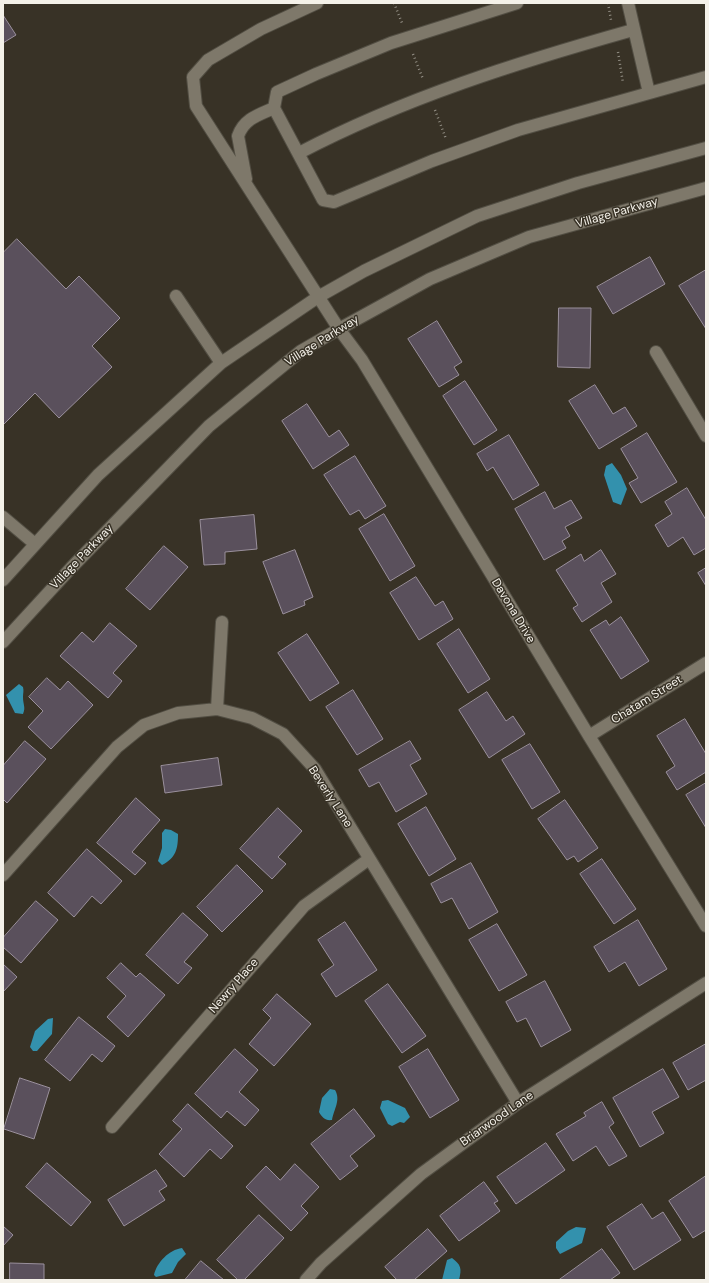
<!DOCTYPE html>
<html>
<head>
<meta charset="utf-8">
<style>
  body { margin:0 }
  #map { position:relative; width:709px; height:1283px; overflow:hidden; background:#383226; font-family:"DM Sans",sans-serif }
  canvas { display:block }
  .frame { position:absolute; inset:0; border:4px solid #f4f1e9; pointer-events:none }
</style>
</head>
<body>
<div id="map">
<canvas width="709" height="1283"></canvas>
<div class="frame"></div>
</div>
<script>
const ctx = document.querySelector('canvas').getContext('2d');
ctx.lineJoin = 'round';
function fillPath(path, color) {
  ctx.fillStyle = color;
  ctx.fill(path, 'evenodd');
}
function stroke(path, color, width, dash) {
  ctx.strokeStyle = color;
  ctx.lineWidth = width;
  ctx.lineCap = dash ? 'butt' : 'round';
  ctx.setLineDash(dash || []);
  ctx.stroke(path);
}
function write(font, color, halo, rows, align = 'center') {
  ctx.font = font + ' "DM Sans",sans-serif';
  ctx.lineWidth = 3;
  ctx.setLineDash([]);
  ctx.textBaseline = 'middle';
  ctx.strokeStyle = halo;
  ctx.fillStyle = color;
  for (const [text, x, y, turn = 0] of rows) {
    ctx.save();
    ctx.translate(x, y);
    ctx.rotate((+turn || 0) * Math.PI / 180);
    ctx.textAlign = isNaN(turn) ? turn : align;
    if (halo) ctx.strokeText(text, 0, 0);
    ctx.fillText(text, 0, 0);
    ctx.restore();
  }
}
const water = new Path2D(`
  M612,463l9,12 6,14 -6,16 -8,-3 -9,-27 2,-9z
  M19,684l4,3c1,4 0,6 0,10 0,8 3,10 0,17l-8,-1 -9,-18z
  M165,829l6,1 7,4c0,15 -2,24 -16,31l-4,-4 4,-13v-15z
  M53,1018l-1,16 -15,17h-4l-3,-4 5,-16 13,-12z
  M330,1089l5,1c6,10 -1,19 -3,30 -7,1 -10,-3 -13,-8l3,-14z
  M388,1100l17,8 5,9 -6,6 -4,-1 -8,4 -4,-2 -8,-16 2,-7z
  M576,1227l10,1 -4,15 -22,11 -4,-6v-6l12,-11z
  M182,1248l4,6 -8,8 -6,11 -16,4 -2,-2c3,-13 15,-25 28,-27z
  M452,1258c9,7 10,10 7,22h-17l5,-20z`);
const building = new Path2D(`
  M3,15l13,20 -13,8z
  M17,239l49,50 13,-13 41,42 -28,28 20,21 -53,51 -24,-25 -32,32v-172z
  M650,257l15,27 -52,30 -16,-27z
  M706,270v59l-27,-43z
  M559,308h32l-1,60 -32,-1z
  M437,321l25,41 -8,5 5,8 -20,12 -31,-48z
  M465,381l32,49 -23,15 -31,-49z
  M595,385l18,29 12,-7 12,19 -38,23 -30,-48z
  M307,404l22,33 10,-7 10,15 -36,24 -31,-48z
  M647,433l30,49 -36,21 -12,-20 9,-5 -17,-29z
  M509,435l30,50 -26,15 -20,-33 -6,4 -10,-17z
  M355,456l31,50 -21,13 -6,-9 -9,5 -26,-40z
  M687,488l19,32v28l-12,7 -11,-18 -15,10 -13,-22 17,-11 -7,-12z
  M545,492l9,17 17,-9 11,18 -17,9 5,9 -8,5 4,7 -22,12 -29,-51z
  M384,514l31,52 -25,15 -31,-52z
  M254,515l3,34 -32,3v12l-21,1 -4,-45z
  M164,546l24,21 -38,43 -24,-21z
  M295,550l18,47 -9,4 1,4 -22,9 -20,-52z
  M601,550l15,24 -15,9 11,19 -30,20 -9,-14 5,-3 -22,-35 25,-16 3,7z
  M706,568v18l-8,-13z
  M416,577l19,29 8,-5 10,18 -34,21 -29,-47z
  M621,617l28,44 -28,18 -31,-49 16,-10 3,5z
  M110,623l27,23 -24,27 9,8 -14,17 -48,-42 22,-24 11,10z
  M459,629l31,50 -22,14 -31,-49z
  M307,634l32,49 -29,18 -32,-48z
  M47,678l13,12 8,-9 25,24 -42,44 -23,-22 15,-16 -14,-14z
  M353,690l30,49 -26,16 -31,-48z
  M487,692l19,29 7,-5 12,18 -36,24 -30,-48z
  M685,719l21,35v18l-29,18 -11,-18 9,-6 -18,-30z
  M25,741l21,18 -39,44 -4,-4v-33z
  M410,741l11,18 -11,6 17,29 -31,18 -17,-30 -10,5 -10,-17z
  M530,744l30,48 -28,17 -30,-49z
  M218,758l4,27 -57,8 -4,-27z
  M706,783v45l-20,-33z
  M136,798l24,22 -28,32 14,11 -11,12 -38,-32z
  M565,800l33,48 -20,14 -4,-6 -7,4 -29,-41z
  M426,807l30,52 -27,17 -31,-52z
  M278,808l24,23 -24,26 8,7 -14,15 -32,-30z
  M87,849l35,32 -21,23 -9,-8 -18,21 -26,-24z
  M602,859l34,50 -22,15 -34,-50z
  M471,863l27,49 -29,17 -17,-31 -11,5 -10,-19z
  M237,865l26,26 -41,41 -25,-25z
  M36,901l22,19 -37,43 -18,-16v-9z
  M183,913l25,22 -24,27 8,6 -14,16 -32,-29z
  M638,920l29,49 -28,17 -14,-24 -16,10 -15,-25z
  M345,922l32,48 -41,27 -15,-23 13,-9 -16,-25z
  M497,924l30,51 -28,16 -30,-51z
  M121,963l15,14 4,-4 25,22 -37,42 -21,-20 19,-21 -19,-18z
  M3,964l14,13 -14,15z
  M545,981l26,49 -30,17 -15,-29 -9,4 -11,-20z
  M388,984l38,52 -24,17 -37,-52z
  M277,994l34,30 -37,42 -25,-22 22,-26 -8,-8z
  M79,1017l36,29 -13,16 -10,-8 -22,27 -25,-21z
  M706,1044v36l-18,10 -15,-27z
  M235,1049l23,21 -19,22 20,18 -14,16 -18,-15 -6,7 -26,-24z
  M428,1049l31,51 -29,18 -31,-51z
  M663,1069l16,28 -27,15 12,21 -24,14 -27,-49z
  M20,1078l30,10 -16,51 -30,-10z
  M602,1102l12,21 -5,4 18,29 -18,10 -13,-20 -23,15 -17,-27 30,-18 -2,-3z
  M188,1104l45,42 -12,13 -11,-10 -26,28 -25,-23 23,-25 -9,-8z
  M354,1109l21,27 -25,20 8,10 -18,14 -29,-36z
  M546,1143l19,27 -49,34 -19,-27z
  M47,1163l44,39 -20,24 -45,-39z
  M295,1164l24,23 -18,19 7,7 -17,18 -45,-44 20,-21 14,14z
  M156,1170l11,16 -8,5 6,9 -41,26 -16,-26z
  M706,1176v54l-13,8 -24,-37z
  M484,1182l14,19 -4,2 6,8 -41,30 -19,-25z
  M642,1204l10,15 11,-7 18,28 -47,30 -27,-43z
  M259,1215l25,23 -40,42h-6l-21,-20z
  M3,1226l10,9 -10,11z
  M428,1229l19,22 -33,29h-17l-12,-13z
  M602,1249l18,24 -10,7h-51z
  M201,1261l23,19h-39z
  M10,1263l34,1v16h-34z`);
const path = new Path2D(`
  M394,3l8,20
  M608,3l3,17
  M618,52l5,31
  M413,54l10,25
  M435,110l11,29`);
const minor = new Path2D(`
  M317,3l-56,26 -53,31 -15,17 3,29 143,223 23,31 227,376 117,190
  M517,3l-126,40 -75,31 -39,18 -3,16 49,92 11,2 98,-41 86,-31 188,-53
  M628,3l21,90
  M299,153c105,-55 220,-91 334,-123
  M246,179l-8,-43c6,-17 20,-21 36,-28
  M176,296l45,67
  M656,352l50,84
  M3,517l32,27
  M3,580l95,-105 123,-112 97,-66 46,-26 113,-55 101,-33 128,-35
  M3,642l68,-74 138,-142 92,-75 38,-22 91,-50 99,-42 177,-49
  M217,709l5,-87
  M589,736l117,-73
  M3,875l114,-128 27,-22 34,-12 39,-4 35,9 31,16 32,35 203,334
  M112,1127l192,-221 65,-47
  M306,1280l15,-17 100,-89 97,-71 188,-120`);
const streetNames = [
  ["Village Parkway",617,213,-16],
  ["Village Parkway",322,341,-32],
  ["Village Parkway",82,557,-46],
  ["Davona Drive",513,611,59],
  ["Chatam Street",647,700,-32],
  ["Beverly Lane",330,797,57],
  ["Newry Place",234,986,-49],
  ["Briarwood Lane",497,1119,-35]
];
fillPath(water, '#3391ad');
fillPath(building, '#5a505c');
stroke(building, '#9a909c', 1);
stroke(minor, '#524e43', 14);
stroke(path, '#928e84', 2.5, [1, 3]);
stroke(minor, '#7e786a', 12);
write('12px', '#f4f1e9', '#383226', streetNames);
</script>
</body>
</html>
